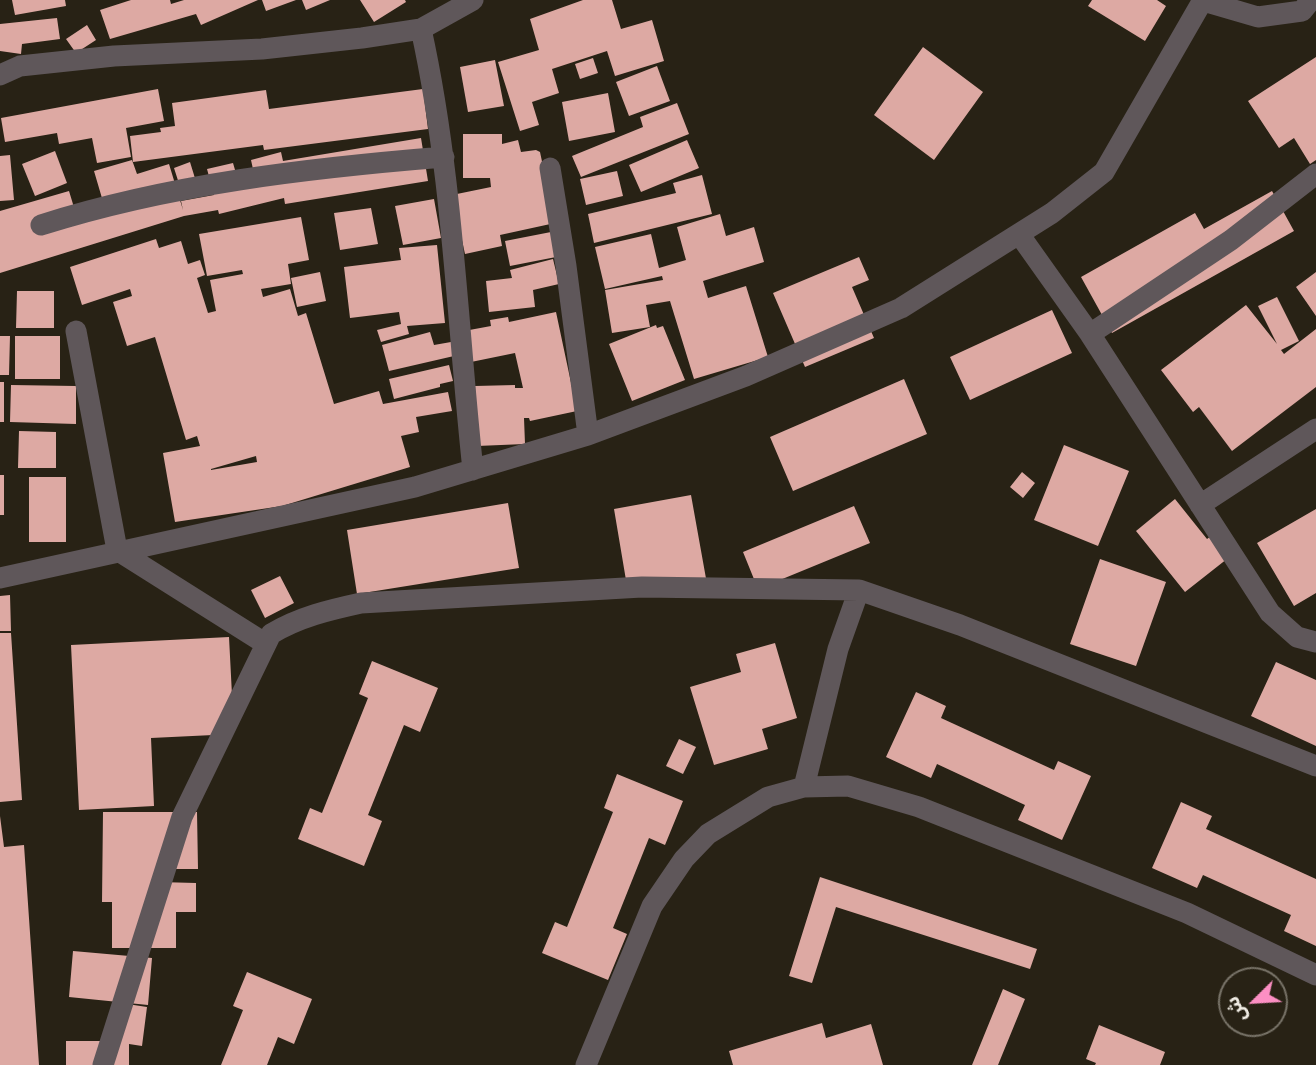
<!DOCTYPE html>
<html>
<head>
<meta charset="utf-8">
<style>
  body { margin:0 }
  #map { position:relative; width:1316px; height:1065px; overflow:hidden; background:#282215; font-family:"PT Sans","Noto Sans Arabic",sans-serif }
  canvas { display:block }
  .north { position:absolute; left:1218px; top:967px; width:70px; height:70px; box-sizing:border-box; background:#282215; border:2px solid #787368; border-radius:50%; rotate:246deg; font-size:19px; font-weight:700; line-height:28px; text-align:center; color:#f1ede5 }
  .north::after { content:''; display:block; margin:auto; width:24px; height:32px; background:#fc8fc3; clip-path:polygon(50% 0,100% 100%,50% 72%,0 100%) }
</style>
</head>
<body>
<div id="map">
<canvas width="1316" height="1065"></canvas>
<div class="north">ش</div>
</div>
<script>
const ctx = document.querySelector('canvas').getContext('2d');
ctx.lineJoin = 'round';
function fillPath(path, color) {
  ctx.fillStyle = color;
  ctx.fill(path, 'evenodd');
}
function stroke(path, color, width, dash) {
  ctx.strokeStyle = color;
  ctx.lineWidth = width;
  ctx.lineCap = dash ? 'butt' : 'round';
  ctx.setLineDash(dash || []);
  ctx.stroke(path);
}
const building = new Path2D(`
  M12,0h53l1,6 -51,9z
  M131,0h39l1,4 13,-4h74l-57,25 -5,-11 -86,25 -10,-29z
  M262,0h34l-30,11z
  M302,0h28l-24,10z
  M360,0h45l1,2 -32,20z
  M583,0h29l9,29 31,-9 12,41 -49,15 -8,-25 -55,18 7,24 -27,9 7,23 -19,6 -22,-69 41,-12 -9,-31z
  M1092,0h65l9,6 -21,35 -57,-35z
  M57,18l3,21 -38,5 -1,10 -21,-3v-27z
  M87,25l9,15 -20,13 -10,-14z
  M923,47l60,45 -49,68 -60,-45z
  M1316,57v103l-6,4 -16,-26 -15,10 -31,-47z
  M593,58l5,15 -18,6 -5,-15z
  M495,60l9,46 -36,6 -8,-45z
  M657,66l13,35 -41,15 -13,-34z
  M158,89l6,32 -38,7 5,29 -34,6 -5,-25 -33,6 -2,-11 -52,9 -4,-24z
  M423,89l5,40 -164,21 -1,-5 -130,17 -3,-26 31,-4 -1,-4 15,-2 -3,-23 94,-13 3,19z
  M608,93l7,39 -46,9 -7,-39z
  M677,103l12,31 -108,43 -9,-21 71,-29 -3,-10z
  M463,134h39v10l16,-4 3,12 15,-2 4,2 15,71 -55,12 2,11 -37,8 -13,-59 39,-8 -1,-9h-27z
  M421,138l7,43 -143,23 -1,-6 -65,16 -1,-4 -34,6 -184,57v-62l69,-20 7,23 28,-9 -10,-34 38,-11 5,14 32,-10 14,46 -2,-9 33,-6 -7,-26 26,-6 7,24 16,-4 -5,-23 30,-8 2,9z
  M687,140l12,28 -58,24 -12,-27z
  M55,151l12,32 -32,13 -13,-32z
  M10,155l4,45 -14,1v-45z
  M190,162l8,26 -16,5 -8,-25z
  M617,171l6,25 -37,9 -6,-26z
  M702,175l10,39 -118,29 -6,-29 88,-21 -3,-10z
  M1272,191l22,40 -182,102 -31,-56 114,-64 9,16z
  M434,199l7,39 -38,7 -8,-39z
  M371,208l7,36 -38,6 -6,-37z
  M720,214l6,22 28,-9 10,35 -61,19 5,17 38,-12 22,71 -74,22 -24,-78 -24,4 4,22 -38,6 -7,-43 58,-10 -1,-4 -57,13 -10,-42 56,-13 8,34 27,-8 -9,-33z
  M301,217l8,43 -21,4 3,20 -30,5 2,8 27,-8 8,27 8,-3 28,91 45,-13 4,13 65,-12 4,19 -36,6 3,15 -18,4 9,31 -128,39 -107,16 -12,-69 37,-7 -3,-10 -11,4 -31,-103 -28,9 -14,-44 19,-6 -2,-7 -48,16 -12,-38 86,-28 3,9 22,-7 7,23 12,-4 5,15 -8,3 11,35 8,-2 -6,-31 33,-6 -1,-4 -35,6 -8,-42zM256,456l1,6 -46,8v-1z
  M551,232l5,25 -46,9 -5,-25z
  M437,245l8,78 -38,3 2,8 -28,8 -4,-12 24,-6 -2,-12 -49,6 -6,-51 57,-7 -2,-12z
  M859,257l10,23 -17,7 22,51 -69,29 -32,-74z
  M553,259l6,25 -26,6 2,17 -46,5 -3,-31 26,-3 -2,-8z
  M320,272l6,29 -29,6 -6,-29z
  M1316,272v44l-20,-29z
  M17,291h37v37h-38z
  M1277,297l22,44 -18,9 3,4 32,-25v58l-84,64 -33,-44 -6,5 -32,-42 85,-65 31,39 -19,-38z
  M1052,310l20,43 -102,47 -20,-43z
  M556,312l21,99 -47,10 -1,-3h-5l1,26 -48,2 -2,-60 40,-1v3h8l-8,-35 -44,9 -7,-31 27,-5 -1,-6 18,-3 1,5z
  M656,325l1,3 6,-2 22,54 -53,21 -23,-57z
  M430,332l4,13 17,-3 3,14 -65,15 -7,-26z
  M0,336h10l-1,39h-9z
  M15,336h45v43h-45z
  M449,365l4,16 -13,3v3l-46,12 -5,-20z
  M904,379l23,55 -134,57 -23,-54z
  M0,382h4v40h-4z
  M11,385l65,1v38l-66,-2z
  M19,431l37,1v36h-38z
  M1064,445l65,26 -31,75 -64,-26z
  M1022,472l13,11 -12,15 -13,-11z
  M0,475h4v40h-4z
  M29,477h37v65h-37z
  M691,495l16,89 -78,14 -15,-89z
  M1175,499l32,40 8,-6 17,22 -47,37 -49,-61z
  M508,503l11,65 -162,26 -10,-64z
  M854,506l16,37 -112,46 -15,-37z
  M1316,509v84l-22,13 -37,-63z
  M1100,559l66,23 -30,84 -66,-22z
  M280,576l14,27 -29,15 -14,-28z
  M10,595l1,36h-11v-35z
  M0,633h11l11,167 -22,2z
  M229,637l5,97 -83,4 3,68 -75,4 -8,-165z
  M775,643l22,75 -35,11 6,20 -54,16 -24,-78 51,-15 -5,-18z
  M372,661l66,27 -18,44 -16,-7 -36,90 14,6 -18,45 -66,-27 12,-31 12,5 46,-115 -9,-4z
  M1276,662l40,18v66l-65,-30z
  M916,692l30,14 -5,12 113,52 4,-9 33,15 -29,64 -44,-20 7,-15 -88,-41 -6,14 -45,-21z
  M679,739l17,8 -13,27 -17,-8z
  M617,774l66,27 -18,44 -16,-7 -36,90 14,6 -19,46 -66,-27 13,-31 12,5 46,-115 -9,-4z
  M1181,802l31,14 -6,13 110,50v67l-32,-15 7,-16 -88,-40 -6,13 -45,-20z
  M103,812h94l1,57h-39v13l37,1v29h-20v36h-64v-46h-10z
  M0,816l4,31 20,-2 15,220h-39z
  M820,877l217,72 -7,20 -194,-62 -24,76 -23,-7z
  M73,951l79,7 -4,47 -79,-8z
  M247,972l65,27 -18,45 -16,-7 -11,28h-46l22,-55 -10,-4z
  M1003,989l22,10 -27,66h-26z
  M114,1002l33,5 -5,39 -13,-2v21h-63v-24h42z
  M822,1023l4,15 45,-14 12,41h-150l-4,-14z
  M1099,1025l66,27 -5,13h-65l1,-2 -10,-4z`);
const minor = new Path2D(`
  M1203,1l55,16 44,-6 9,-11
  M421,29c32,145 36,294 52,441
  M0,75l20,-9 94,-10 148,-7 100,-11 59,-9 52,-29
  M550,168l16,98 22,169
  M41,225c129,-41 268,-57 403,-68
  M1019,234l71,100 180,279 27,24 19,5
  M76,331l41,219 149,94
  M1090,334l141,-94 85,-66
  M1200,505l116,-76
  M0,578l415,-91 173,-52 158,-59 155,-68 151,-95 52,-41 99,-172
  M804,787l34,-138 21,-59
  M103,1065l79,-248 89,-183c28,-17 58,-24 90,-31l281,-16 217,3 101,35 356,141
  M586,1065l66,-159 32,-47 24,-25 60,-37 36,-10 44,-1 71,21 268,106 129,62`);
fillPath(building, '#dda9a3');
stroke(minor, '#5f575a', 21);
</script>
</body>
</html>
